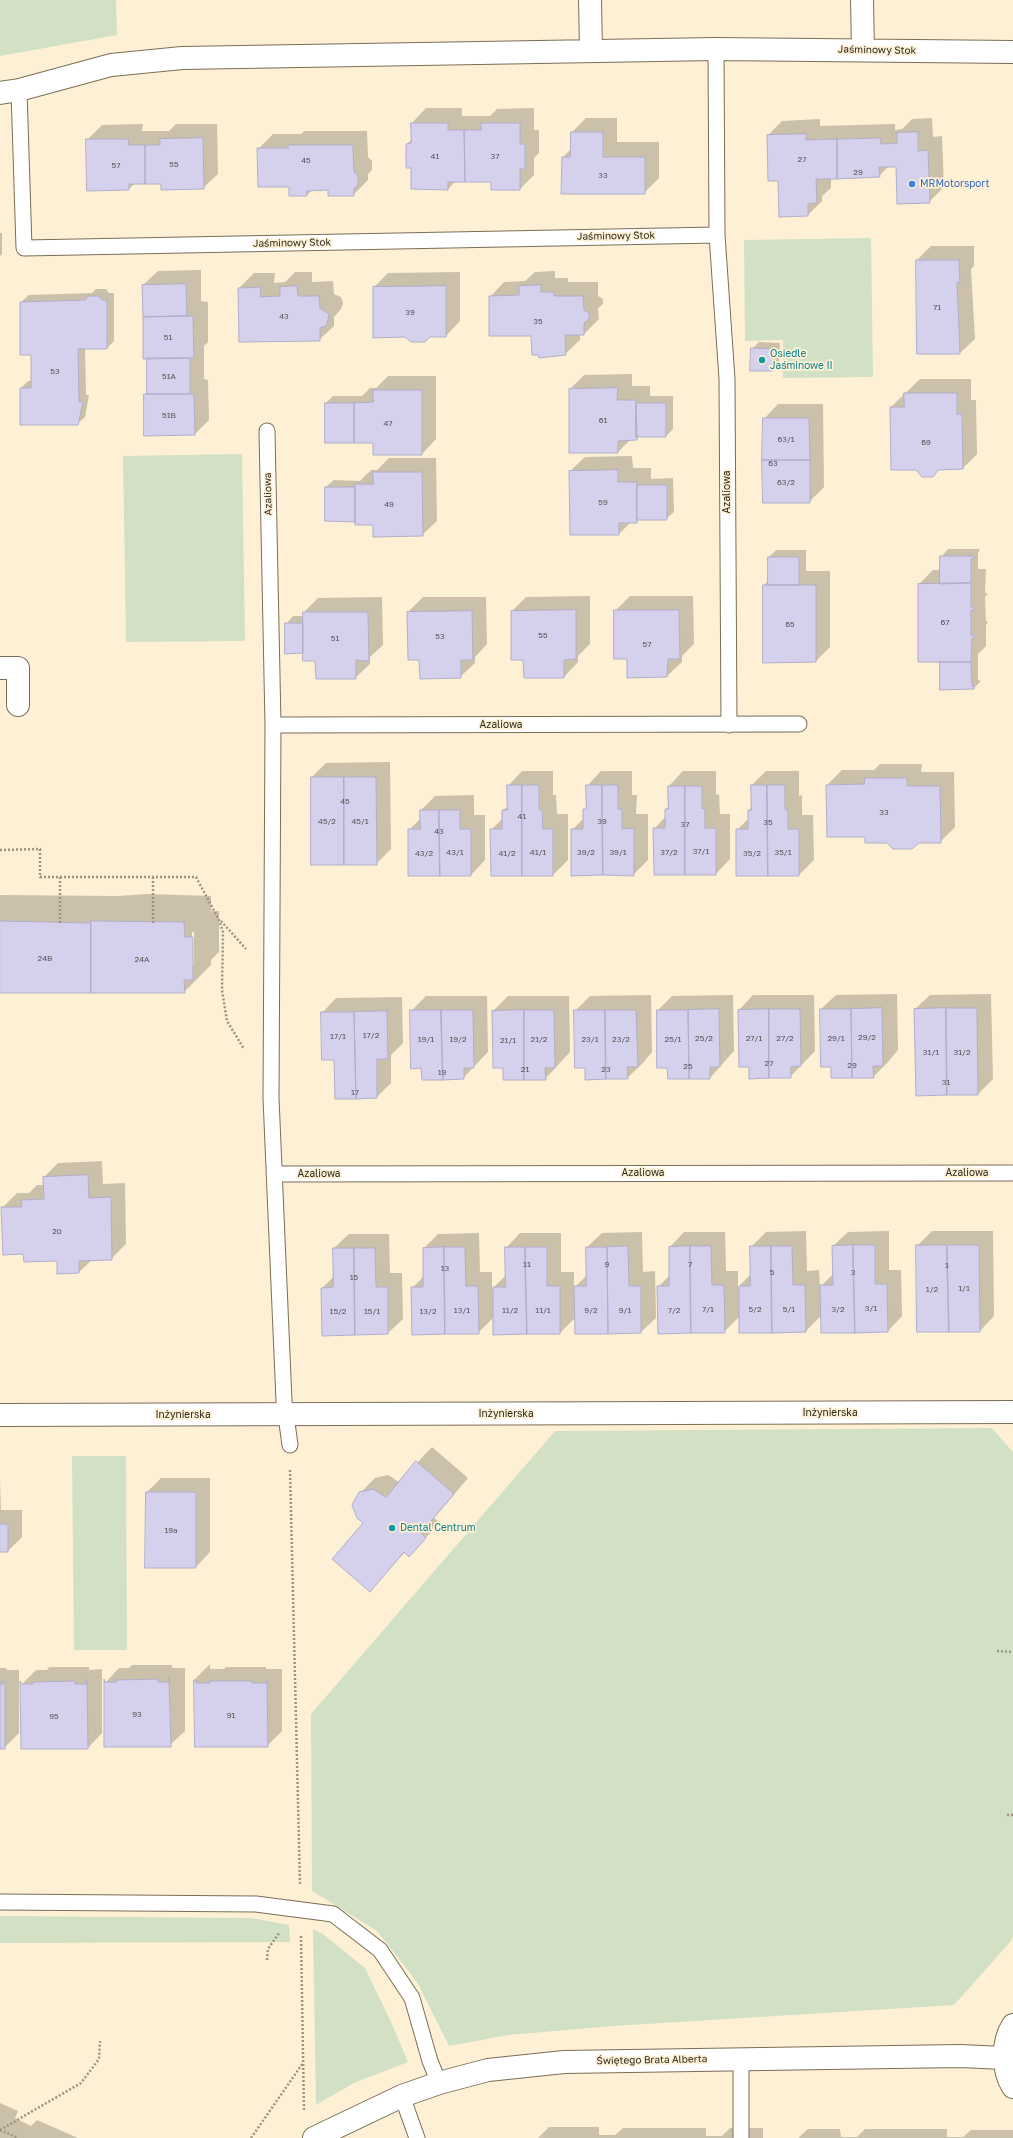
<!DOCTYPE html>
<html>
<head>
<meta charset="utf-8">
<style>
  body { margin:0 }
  canvas { display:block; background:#fef0d5 }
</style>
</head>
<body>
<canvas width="1013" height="2138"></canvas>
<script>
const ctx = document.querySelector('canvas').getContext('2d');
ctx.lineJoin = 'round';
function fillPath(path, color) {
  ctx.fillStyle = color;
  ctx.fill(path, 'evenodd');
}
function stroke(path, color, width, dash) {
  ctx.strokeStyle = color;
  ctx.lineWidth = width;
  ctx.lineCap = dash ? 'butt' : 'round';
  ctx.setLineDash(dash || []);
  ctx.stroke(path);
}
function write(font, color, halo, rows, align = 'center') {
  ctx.font = font + ' "Golos Text",sans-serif';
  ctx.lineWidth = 3.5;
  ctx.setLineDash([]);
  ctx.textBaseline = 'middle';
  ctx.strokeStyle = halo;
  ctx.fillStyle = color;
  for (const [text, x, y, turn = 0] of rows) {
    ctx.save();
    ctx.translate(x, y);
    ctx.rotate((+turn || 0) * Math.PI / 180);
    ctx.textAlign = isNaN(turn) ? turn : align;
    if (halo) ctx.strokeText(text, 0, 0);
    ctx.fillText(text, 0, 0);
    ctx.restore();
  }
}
const green = new Path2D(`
  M0,0h116l1,35 -117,21z
  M871,238l2,139 -90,1v-38l-38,1 -1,-101z
  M242,454l3,187 -119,1 -3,-186z
  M992,1428l21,24v484l-2,5 -57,64 -340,21 -106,9 -59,11 -32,-64 -40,-51 -65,-40 -1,-177 244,-283z
  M72,1456h54l1,194h-53z
  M0,1916l251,2 38,7 1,17 -290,1z
  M313,1929l10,5 42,34 27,56 16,38 -54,21 -38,22z`);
const shadow = new Path2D(`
  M426,108h36v8h28l7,-7 37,-1v22h5v23l-5,5v17l-14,14 -28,-8h-36l-8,8 -36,-22 -5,-23 5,-5v-16z
  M586,118h31v24h42v36l-15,15 -81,-36 8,-8 1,-17z
  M932,118l1,19 9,-1 2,51 -15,15 -32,-36h-8l-10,10 -48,2v10l-9,8v5l-14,14 -29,-35 -11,-45 14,-14 38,-2v7l75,-2v6l7,-1 10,-10z
  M143,124l-1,7h27l7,-7h41l1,50 -15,14 -41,-5h-27l-6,6 -42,-49 15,-15z
  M304,131h63l1,26 4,4v9l-4,4v6l-15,15 -24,-6 -17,1 -5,5 -17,-9 -32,-37 15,-15h28z
  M0,233h2v21l-2,2z
  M931,246h43v20l-3,3 4,70 -15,14h-42l-1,-93z
  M201,270v31l7,1v40l-4,4v33l4,1 1,40 -14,14 -50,-39 3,-4v-34l-5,-72 15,-14z
  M555,271v7h13v4h30v14l5,3v5l-5,4 1,11 -15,15h-4v6l-15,14 -33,-19 -42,-38 14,-15 21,-1 10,-9z
  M295,272h17v10l21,-1 1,13 7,3 2,6 -2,6 -7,8v9l-15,14 -80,-52 15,-15h21l-1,10 11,-1z
  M460,272v49l-14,15 -72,-49 14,-14z
  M96,289h10l3,4h5v48l-7,7h-22l1,47h3l-4,22 -8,7 -56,-36 7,-7h4v-27l-11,-52 8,-7 63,-2z
  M759,342l21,1 -1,20 -7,7 -20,-21z
  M632,374v12h18v10h23v33l-7,7h-27l-3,3 -6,1 -12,12 -48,-63 14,-14z
  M388,376h48v63l-14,15 -48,-12 -48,-39 7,-7h29l8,-8h6z
  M920,379h51v21h5l1,54 -14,14 -23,1 -8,7 -41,-69z
  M778,404h45l1,83 -15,15 -45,-83z
  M632,456l1,12h18v11l22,-1 1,34 -8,7h-26l-3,3h-6l-12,12 -49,-63 15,-14z
  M389,458h47l1,63 -15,14 -66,-16 -30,-32 8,-7 26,1 11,-11h6z
  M948,549h32l-2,4v16h8l-1,24 3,1 -3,3 1,24 2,1 -2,3v21l-8,8v26l3,1 -7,7 -33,-26 -22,-78 14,-14h8v-13z
  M776,550h30v21h24v76l-14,14 -52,-76 5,-5v-23z
  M590,596v48l-12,12v6l-14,15 -40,-18 -12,-48 14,-14z
  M630,596h63l1,48 -12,12v6l-15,14 -39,-18 -13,-47z
  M382,597l1,48 -13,12v7l-15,14 -39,-18 -12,-9 -18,-27 7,-8h11v-4l14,-14z
  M423,597h63l1,47 -12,13v6l-15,14 -40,-18h-11l-1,-47z
  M390,762l1,87 -15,15 -64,-87 14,-14z
  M880,764h42l-1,8h33l1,55 -15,15h-53l-21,-6 -39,-51 15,-15h32z
  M522,771h31v24h3l1,19h11v46l-15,15h-61l-1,-45 12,-12v-8l5,-4v-20z
  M601,771h31v24h5l-1,19h12v46l-15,15 -61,-45 12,-12v-8l3,-3v-21z
  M683,771h33v24l3,-1 1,20h10v45l-14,15 -62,-45 12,-13v-7l3,-2v-21z
  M766,771h33v25l3,-1v20h11l1,45 -15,15 -62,-45 12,-12v-8l3,-3v-22z
  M474,795v20h11v45l-14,15 -62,-45 12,-12v-8l14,-14z
  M147,894l64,2v15h8v41l-8,8v5l-27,27h-184v-97l118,1zM192,932h2v34h-2z
  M897,994l1,56 -10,12 -15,15 -41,-11 -11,-57 15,-14z
  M991,994l2,85 -15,15 -63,-85 15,-14z
  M651,995l1,57 -10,12 -15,14 -41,-11 -11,-56 15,-15z
  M733,995l1,56 -24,27 -52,-68 14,-14z
  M753,995h61l1,56 -25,26 -40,-11h-10l-1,-56z
  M426,996h61l1,56 -25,26 -41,-11 -11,-56z
  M508,996h61l1,56 -25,27 -41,-12 -11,-56z
  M402,997l1,46 -12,12v28l-14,14 -42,-38 -13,-46 14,-15z
  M102,1161l1,23 22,-1 1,61 -15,15 -19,1 -13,12 -21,-12 -34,-7 -22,-45 15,-15h12l8,-8h7v-8l14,-14z
  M806,1231l1,40 12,-1 1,17 14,-14 -1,-27 15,-14 41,-1v39h12l1,46 -14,15 -66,-16 -16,16 -66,-15 -16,16 -66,-45 12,-12v-28l14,-15h41l1,39h12v16l13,-13v-27l15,-15z
  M932,1231h61l1,85 -14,15 -63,-85z
  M642,1232l1,40 12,-1 1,47 -15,14 -65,1v-16l-16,16 -66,-16 -16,16 -66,-45 12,-12v-28l14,-14 41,-1 1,39h12v17l14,-14v-27l14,-15h41v39h13v16l13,-13v-28l15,-14z
  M349,1234h40l1,39h12l1,46 -15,14 -65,2 -1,-47 12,-12v-28z
  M432,1447l36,31 -34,40 6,4 -17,19 -18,11 -35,38 -10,-97 15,-15 13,-3 11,7z
  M161,1478h49v74l-14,15 -49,-75z
  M0,1479l1,31h21v27l-14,14h-8z
  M210,1664v5h14l2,-2h40v2h16v62l-14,14h-72l-1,-66z
  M132,1665h40v3h13v63l-15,14 -65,-62 14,-15h10z
  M49,1667h40v3l13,-1v64l-14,15 -67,-63 15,-15h11z
  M0,1668h6l1,2h12v63l-15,15h-4z
  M0,2103l18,8 -3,7 16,8 6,-6 41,18h-78z
  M549,2127h50v8h16l8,-7h83v8h16l8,-8h33v10h-225z
  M808,2129h32l1,8h16l8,-8h82v8h16l8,-7h42v8h-215z`);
const building = new Path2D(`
  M411,123h37v7h16l1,52h-17v8l-37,-1v-21h-5v-24l5,-1z
  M481,123h39v21h5v25h-5v21h-29v-8h-26l-1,-52h17z
  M571,132h32v25h42v37h-84l1,-37h8z
  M918,132v19l10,-1 2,53 -33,1 -1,-37h-17l1,10 -43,2v-40l43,-1 1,6 16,-1v-10z
  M806,134v6l31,-1v40h-21l1,24 -9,1v12l-29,1 -1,-36h-10l-1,-46z
  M203,138l1,51 -43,1v-6h-16v-39h15v-6z
  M86,139h43l-1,6h17v39h-16v6l-42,1z
  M288,145h65l1,27 4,4v9l-4,4v7h-26v-6l-21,1v5h-18v-9h-31l-1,-39h31z
  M916,260h43l1,22h-3l3,72h-43z
  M186,284l1,32 -44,1 -1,-32z
  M541,285v7h13v4h29l1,14 5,3v6l-5,4v12h-19l1,20 -27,3 -1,-3h-6l-1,-19h-42v-40l30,-1v-9z
  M297,286l1,10h21l1,12 9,6 -2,11 -7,3v13l-81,1 -1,-54 23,-1 -1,10 20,-1v-9z
  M446,286v51h-16l-5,5h-14l-6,-5 -32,1v-51z
  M88,296h11l3,4h5v49h-29l1,53h4l-5,23h-58v-37h11v-33h-11v-53l65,-2z
  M187,316h6l1,42 -51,1v-42z
  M751,348l22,1v22h-23z
  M147,358h43v36h-43z
  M618,388l-1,12h19l1,40 -19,1v12h-49v-64z
  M373,390h49v65h-49v-12h-19v-40l19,-1z
  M904,393h53v21h5l1,55 -25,1 -5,7h-11l-6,-7h-25l-1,-63h14z
  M144,394h50l1,41 -51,1z
  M325,403h29v40h-29z
  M636,403h30v34h-30z
  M763,418h46l1,42h-48z
  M762,460h48v43h-47z
  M618,470v12h19v41h-18v12h-49l-1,-64z
  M373,472h49l1,64 -50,1v-12h-18v-41h18z
  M637,485h30v35h-30z
  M325,487h30v35l-30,-1z
  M940,556h34v3h-3v24l-31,1z
  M768,557h31v28h-31z
  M971,583v24h3v3h-3v25h3v3h-2l-1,24h-53v-78z
  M763,585h53v77l-53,1z
  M576,610v49l-12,1v18h-40l-1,-18h-12v-49z
  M614,610h65l1,49h-12l-1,18 -40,1v-19h-13z
  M472,611l1,49h-12v18l-41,1 -1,-19h-11l-1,-48z
  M303,612h65l1,49 -13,-1v19h-40l-1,-18h-12z
  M285,623h18v30l-18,1z
  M940,662h31l1,24h2v3l-34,1z
  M311,777h33v88h-33z
  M344,777h32l1,88h-33z
  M865,778h42v8h33l1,57h-22l-7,6h-19l-6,-6h-22v-6h-38l-1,-52 38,-1z
  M507,785h15v91h-31l-1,-47h12v-19h5z
  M522,785h17v24l3,1 1,19h10v47h-31z
  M586,785h16l1,90 -32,1v-47h12v-20h3z
  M602,785h16v24h4v20l12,-1v48l-31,-1z
  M751,785h16l1,91h-32v-47h12v-19h3z
  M767,785h18v25l3,-1v20h11v47h-31z
  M668,786h17v89h-31l-1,-47h12v-19h3z
  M685,786h17v23l3,-1v20h11v47h-31z
  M420,810h19l1,66h-32v-47h12z
  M439,810h21v19h11v47h-31z
  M0,921l91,2v70h-91z
  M91,921l93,1 1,15h8v43h-9l1,13h-94z
  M882,1008l1,58h-10l1,12h-22l-1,-69z
  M946,1008l1,87 -31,1 -2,-87z
  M946,1008h31l1,87h-31z
  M719,1009l1,58h-10v12h-21l-1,-69z
  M769,1009v69l-20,1v-12h-10l-1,-57z
  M769,1009h31l1,57 -10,1v11h-22z
  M820,1009h31l1,69h-21v-11h-10z
  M410,1010h31l2,70h-21l-1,-12 -10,1z
  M441,1010h32l1,58h-10v11l-21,1z
  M524,1010v70h-21v-12h-10l-1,-57z
  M524,1010h30l1,58h-10l1,12h-22z
  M574,1010h31l1,69 -21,1v-12h-10z
  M605,1010h31l2,57h-11l1,12h-22z
  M657,1010h31l1,69h-21l-1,-11h-10z
  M387,1011l1,48h-11v39l-21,1 -2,-87z
  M321,1012h33l2,87h-21l-1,-39h-12z
  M88,1175l1,23 22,-1 1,63 -33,1v12l-22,1v-13l-33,1 -1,-8 -20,1 -2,-48h21l-1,-7 23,-1 -1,-22z
  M853,1245h22v39h12l1,48 -33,1z
  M853,1245l2,88h-34l-1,-48h13l-1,-39z
  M916,1245h31l2,87h-32z
  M947,1245h32l1,87h-31z
  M628,1246l1,40h12v47l-33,1 -1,-87z
  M690,1246h21l1,39h12l1,48h-34z
  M690,1246l1,87 -33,1 -1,-48h12v-39z
  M750,1246h21l1,87h-33v-47h11z
  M771,1246h21l1,39h12l1,47 -34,1z
  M444,1247h21l1,39h12l1,48h-34z
  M444,1247l1,87 -33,1 -1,-48h12v-39z
  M505,1247h20l2,87 -34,1v-48h12z
  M525,1247h22v39h13v48h-33z
  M586,1247h21l1,87h-33l-1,-48h12z
  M333,1248h21l1,87 -33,1 -1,-48 12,-1z
  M354,1248h21l1,39h12v47l-33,1z
  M416,1461l38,33 -33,39 5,5 -17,19 -5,-5 -34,40 -38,-33 31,-36 -6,-5 -5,-13 7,-13 14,-3 13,8z
  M146,1492h50v76h-51z
  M0,1524h8v28h-8z
  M169,1678l2,69h-67v-68l1,3h11v-2l42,-1v3h11z
  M86,1680h1l1,69h-67l-1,-68 2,3h11v-2l42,-1v3h11z
  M194,1680h2v3h14v-2h42v2h14l1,-3 1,67h-73z
  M3,1681h2v68h-5v-65h3z`);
const path = new Path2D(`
  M0,850l40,-1v28h156l23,43 4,12 -1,58 5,31 17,28
  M153,877v46
  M221,921l25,28
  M60,923v-46
  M290,1470l10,415
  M997,1651l16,1
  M1007,1815h6
  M301,1936l3,175
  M267,1960l1,-11 11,-16
  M0,2130l81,-47 18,-24 1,-18
  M0,2130l18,8
  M251,2138l52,-75`);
const lane = new Path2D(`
  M716,49l1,186 10,144 2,346
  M19,90l5,158 693,-13
  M267,431l6,294 -2,373 13,303 6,44
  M273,725l526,-1
  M274,1174l739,-1
  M0,1902l256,2 77,10 47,36 32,48 18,63 9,22
  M402,2096l15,42
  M741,2138v-79`);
const street = new Path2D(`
  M590,0l1,50
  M862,0l1,50
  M0,93l19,-3 92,-25 71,-7 534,-9 297,3
  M0,668h18v37
  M0,1415l1013,-3
  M1013,2025c-11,17 -11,45 0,62
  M314,2138l88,-42 37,-13 49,-13 76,-8 396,-6 44,2`);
const markers = [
  [912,184,4,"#3f7fe0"],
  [762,360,4,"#0f9aa8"],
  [392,1528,4,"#0f9aa8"]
];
const numberNames = [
  ["41",435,156],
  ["37",495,156],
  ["27",802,159],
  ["45",306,160],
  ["55",174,164],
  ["57",116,165],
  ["29",858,172],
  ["33",603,175],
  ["71",937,307],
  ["39",410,312],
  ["43",284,316],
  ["35",538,321],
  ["51",168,337],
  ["53",55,371],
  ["51A",169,376],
  ["51B",169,415],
  ["61",603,420],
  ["47",388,423],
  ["63/1",786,439],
  ["69",926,442],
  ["63",773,463],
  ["63/2",786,482],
  ["59",603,502],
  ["49",389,504],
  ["67",945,622],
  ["65",790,624],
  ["55",543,635],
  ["53",440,636],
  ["51",335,638],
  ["57",647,644],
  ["45",345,801],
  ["33",884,812],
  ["41",522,816],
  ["45/2",327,821],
  ["45/1",360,821],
  ["39",602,821],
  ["35",768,822],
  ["37",685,824],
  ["43",439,831],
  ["37/1",701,851],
  ["43/1",455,852],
  ["41/1",538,852],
  ["39/2",586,852],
  ["39/1",618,852],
  ["37/2",669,852],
  ["35/1",783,852],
  ["43/2",424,853],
  ["41/2",507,853],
  ["35/2",752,853],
  ["24B",45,958],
  ["24A",142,959],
  ["17/2",371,1035],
  ["17/1",338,1036],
  ["29/2",867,1037],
  ["25/2",704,1038],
  ["27/1",754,1038],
  ["27/2",785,1038],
  ["29/1",836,1038],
  ["19/1",426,1039],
  ["19/2",458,1039],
  ["21/2",539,1039],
  ["23/1",590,1039],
  ["23/2",621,1039],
  ["25/1",673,1039],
  ["21/1",508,1040],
  ["31/1",931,1052],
  ["31/2",962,1052],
  ["27",769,1063],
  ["29",852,1065],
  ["25",688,1066],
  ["21",525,1069],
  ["23",606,1069],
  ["19",442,1072],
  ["31",946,1082],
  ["17",355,1092],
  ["20",57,1231],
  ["11",527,1264],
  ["9",607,1264],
  ["7",690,1264],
  ["1",947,1265],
  ["13",445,1268],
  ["5",772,1272],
  ["3",853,1272],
  ["15",354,1277],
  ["1/1",964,1288],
  ["1/2",932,1289],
  ["3/1",871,1308],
  ["7/1",708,1309],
  ["5/2",755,1309],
  ["5/1",789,1309],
  ["3/2",838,1309],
  ["13/1",462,1310],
  ["11/2",510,1310],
  ["11/1",543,1310],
  ["9/2",591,1310],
  ["9/1",625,1310],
  ["7/2",674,1310],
  ["15/2",338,1311],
  ["15/1",372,1311],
  ["13/2",428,1311],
  ["19a",171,1530],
  ["93",137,1714],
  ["91",231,1715],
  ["95",54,1716]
];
const streetNames = [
  ["Jaśminowy Stok",877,50,1],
  ["Jaśminowy Stok",616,236,-1],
  ["Jaśminowy Stok",292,243,-1],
  ["Azaliowa",727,492,-90],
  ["Azaliowa",268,494,-91],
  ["Azaliowa",501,725],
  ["Azaliowa",643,1173],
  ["Azaliowa",967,1173],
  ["Azaliowa",319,1174],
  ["Inżynierska",830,1413],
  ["Inżynierska",506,1414],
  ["Inżynierska",183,1415],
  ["Świętego Brata Alberta",652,2060,-1]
];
const shopNames = [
  ["MRMotorsport",920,184]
];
const cultureNames = [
  ["Osiedle",770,354],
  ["Jaśminowe II",770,366],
  ["Dental Centrum",400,1528]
];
fillPath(green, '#d2e1c5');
fillPath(shadow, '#0003');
fillPath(building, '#d5d1ed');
stroke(building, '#b1aec9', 1);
stroke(lane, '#7a6e56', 17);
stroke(street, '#7a6e56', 24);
stroke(path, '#9d9380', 2.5, [2, 2]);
stroke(lane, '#fff', 15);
stroke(street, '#fff', 22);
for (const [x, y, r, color] of markers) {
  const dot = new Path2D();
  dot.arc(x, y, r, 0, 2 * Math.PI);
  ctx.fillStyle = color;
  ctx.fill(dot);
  stroke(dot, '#fef0d5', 1.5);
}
write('8px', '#575252', null, numberNames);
write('10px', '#2d281e', '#fef0d5', streetNames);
write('10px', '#366cbe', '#fef0d5', shopNames, 'left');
write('10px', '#0d838f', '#fef0d5', cultureNames, 'left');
</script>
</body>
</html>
